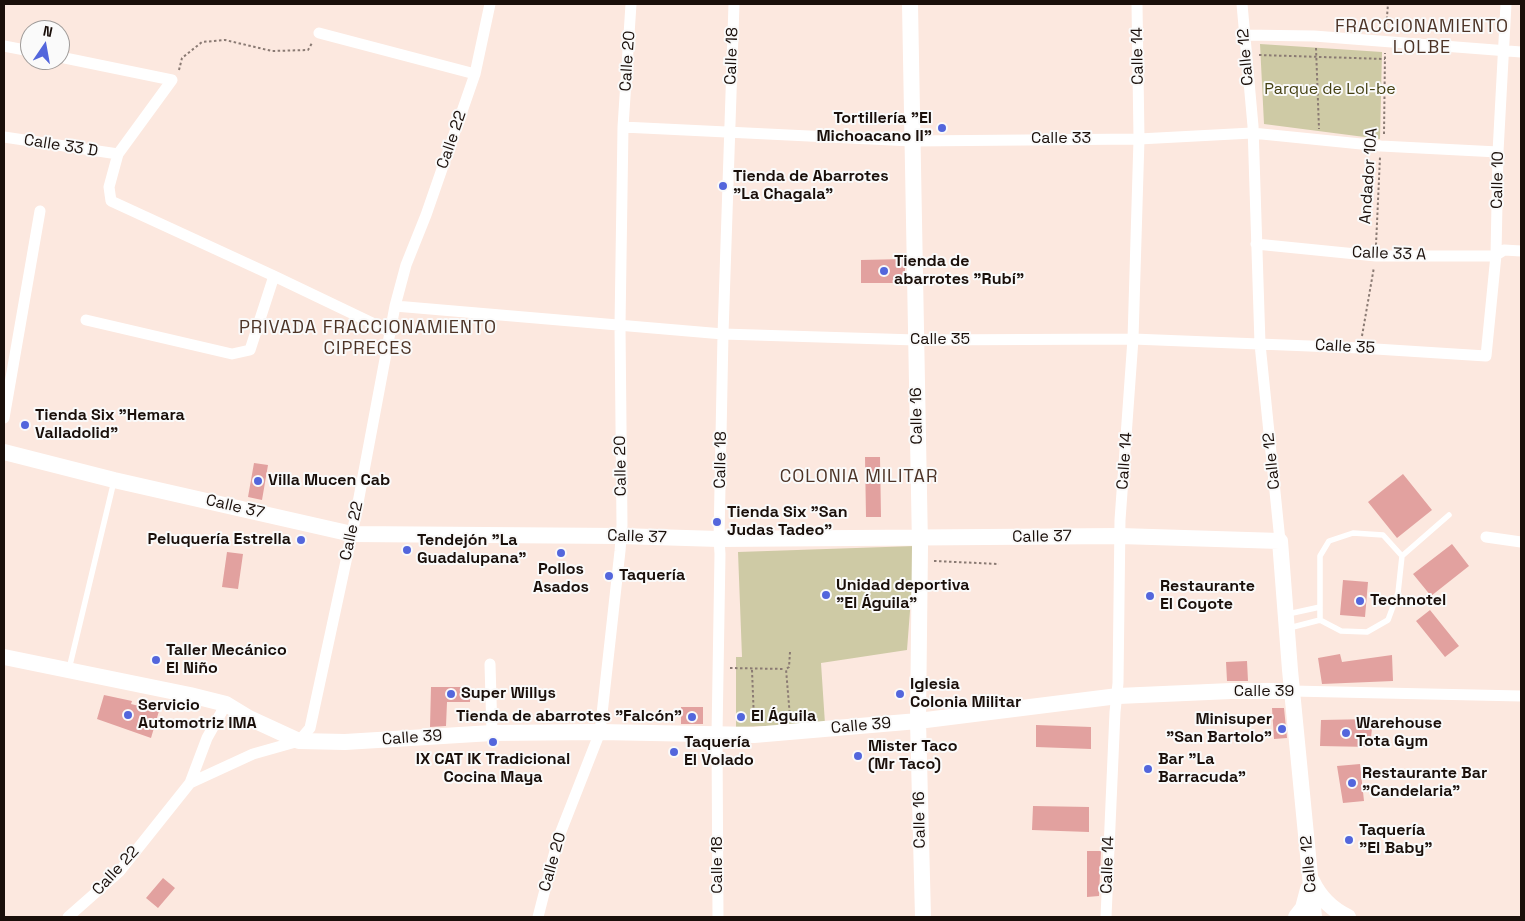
<!DOCTYPE html>
<html>
<head>
<meta charset="utf-8">
<style>
  body { margin:0 }
  #map { position:relative; width:1525px; height:921px; overflow:hidden; background:#fce8df; font-family:"Space Grotesk",sans-serif }
  canvas { display:block }
  .frame { position:absolute; inset:0; border:5px solid #1a0f0a; pointer-events:none }
  .north { position:absolute; left:20px; top:20px; width:50px; height:50px; box-sizing:border-box; background:#fafafa; border:1px solid #a09c9a; border-radius:50%; rotate:12deg; font-size:14px; font-weight:700; line-height:20px; text-align:center; color:#1a0f0a }
  .north::after { content:''; display:block; margin:auto; width:18px; height:22px; background:#5366dc; clip-path:polygon(50% 0,100% 100%,50% 72%,0 100%) }
</style>
</head>
<body>
<div id="map">
<canvas width="1525" height="921"></canvas>
<div class="frame"></div>
<div class="north">N</div>
</div>
<script>
const ctx = document.querySelector('canvas').getContext('2d');
ctx.lineJoin = 'round';
function fillPath(path, color) {
  ctx.fillStyle = color;
  ctx.fill(path, 'evenodd');
}
function stroke(path, color, width, dash) {
  ctx.strokeStyle = color;
  ctx.lineWidth = width;
  ctx.lineCap = dash ? 'butt' : 'round';
  ctx.setLineDash(dash || []);
  ctx.stroke(path);
}
function write(font, color, halo, rows, align = 'center') {
  ctx.font = font + ' "Space Grotesk",sans-serif';
  ctx.lineWidth = 4;
  ctx.setLineDash([]);
  ctx.textBaseline = 'middle';
  ctx.strokeStyle = halo;
  ctx.fillStyle = color;
  for (const [text, x, y, turn = 0] of rows) {
    ctx.save();
    ctx.translate(x, y);
    ctx.rotate((+turn || 0) * Math.PI / 180);
    ctx.textAlign = isNaN(turn) ? turn : align;
    if (halo) ctx.strokeText(text, 0, 0);
    ctx.fillText(text, 0, 0);
    ctx.restore();
  }
}
const green = new Path2D(`
  M1260,44l122,8 -2,87 -116,-15z
  M915,546l-8,104 -86,13 4,61 -89,3v-70h6l-4,-105z`);
const building = new Path2D(`
  M905,259v24h-44v-23z
  M865,457h15l1,60h-15z
  M254,463l14,2 -6,35 -14,-3z
  M1403,474l29,36 -35,28 -29,-36z
  M1452,544l17,22 -38,30 -18,-22z
  M227,552l16,2 -5,35 -16,-2z
  M1343,580l25,2 -3,35 -25,-2z
  M1430,610l29,36 -14,11 -29,-36z
  M1340,654l2,8 50,-7 1,26 -71,3 -4,-26z
  M1247,661l1,20h-21l-1,-19z
  M431,687h40l-1,15h-23l-1,24 -16,1z
  M104,695l28,6 -1,3 28,7 -8,27 -54,-19z
  M681,707h22v17h-22z
  M1272,708h12l3,30 -13,1z
  M1373,719l-3,28 -50,-1 1,-26z
  M1036,725l55,2v22l-55,-2z
  M1360,764l4,37 -21,2 -6,-37z
  M1033,806l56,1v25l-57,-2z
  M1087,851h14l-2,45 -12,1z
  M163,878l12,10 -17,20 -12,-10z`);
const path = new Path2D(`
  M1386,29l2,-25
  M1316,48l3,81
  M1259,55l126,4
  M179,70l3,-12 20,-16 23,-2 47,11 36,-1 4,-7
  M1384,134l1,-81
  M1376,245l4,-88
  M1362,336l12,-69
  M934,561l65,3
  M790,652l-1,15 -3,2 4,48
  M730,668l55,1
  M752,670l2,50`);
const lane = new Path2D(`
  M1402,556l47,-41
  M1288,614l32,-7
  M1289,628l31,-8 21,11 26,1 21,-12 10,-27 4,-37 -19,-21 -30,-2 -24,8 -9,15v64
  M69,669l45,-188`);
const street = new Path2D(`
  M1242,4l11,122 7,218 20,197
  M319,33l156,41
  M1244,35l70,1 207,16
  M4,46l26,5
  M60,57l112,23 -54,74 -9,33 2,14 163,75 117,56
  M623,127l289,14 227,-2 113,-6 129,13 117,6
  M4,137l114,17
  M1256,244l120,12h115l5,-1 8,-5 17,1
  M395,306l328,28 193,6 217,-1 227,9 126,8 10,-101 2,-103 8,-148
  M86,320l146,34 18,-4 24,-74
  M4,418l36,-207
  M1486,537l35,5
  M490,664l2,69
  M1292,691l229,5
  M190,783l17,-45 19,-34
  M68,917l51,-45 71,-89 63,-29 46,-13 11,-13 44,-204 41,-218 11,-41 20,-50 49,-141 15,-70
  M538,917l20,-78 42,-107 20,-181 2,-26 -2,-199 3,-199 8,-123
  M718,917l-1,-182 3,-181 -1,-15 4,-205 11,-330
  M1106,917l9,-205 3,-29 2,-163 13,-181 6,-200 -2,-135`);
const secondary = new Path2D(`
  M910,4l10,542 -2,175 5,196
  M4,452l110,28 238,54 268,2 99,3 401,-3 160,5 10,129 24,247
  M4,657l186,38 36,9 23,14 50,23 46,1 147,-9 108,-1 154,3 164,-14 200,-25 113,-5h61
  M1312,881c8,17 19,28 36,36
  M1296,917l7,-9 5,-19`);
const markers = [
  [942,128,5,"#5366dc"],
  [723,186,5,"#5366dc"],
  [884,271,5,"#5366dc"],
  [25,425,5,"#5366dc"],
  [258,481,5,"#5366dc"],
  [717,522,5,"#5366dc"],
  [301,540,5,"#5366dc"],
  [407,550,5,"#5366dc"],
  [561,553,5,"#5366dc"],
  [609,576,5,"#5366dc"],
  [826,595,5,"#5366dc"],
  [1150,596,5,"#5366dc"],
  [1360,601,5,"#5366dc"],
  [156,660,5,"#5366dc"],
  [451,694,5,"#5366dc"],
  [900,694,5,"#5366dc"],
  [128,715,5,"#5366dc"],
  [692,717,5,"#5366dc"],
  [741,717,5,"#5366dc"],
  [1282,729,5,"#5366dc"],
  [1346,733,5,"#5366dc"],
  [493,742,5,"#5366dc"],
  [674,752,5,"#5366dc"],
  [858,756,5,"#5366dc"],
  [1148,769,5,"#5366dc"],
  [1352,783,5,"#5366dc"],
  [1349,840,5,"#5366dc"]
];
const streetNames = [
  ["Calle 18",732,56,-88],
  ["Calle 14",1138,56,-91],
  ["Calle 12",1246,57,-95],
  ["Calle 20",628,61,-86],
  ["Calle 33",1061,139],
  ["Calle 22",452,140,-71],
  ["Calle 33 D",61,146,9],
  ["Andador 10A",1369,176,-86],
  ["Calle 10",1498,180,-89],
  ["Calle 33 A",1389,254,2],
  ["Calle 35",940,340],
  ["Calle 35",1345,347,3],
  ["Calle 16",917,416,-91],
  ["Calle 18",721,460,-89],
  ["Calle 14",1125,461,-86],
  ["Calle 12",1272,461,-96],
  ["Calle 20",621,466,-91],
  ["Calle 37",235,507,13],
  ["Calle 22",352,531,-78],
  ["Calle 37",637,537,2],
  ["Calle 37",1042,537,-1],
  ["Calle 39",1264,692],
  ["Calle 39",861,726,-5],
  ["Calle 39",412,738,-4],
  ["Calle 16",920,820,-91],
  ["Calle 20",553,862,-74],
  ["Calle 12",1309,864,-95],
  ["Calle 18",718,865,-90],
  ["Calle 14",1108,865,-88],
  ["Calle 22",116,871,-47]
];
const parkNames = [
  ["Parque de Lol-be",1330,90]
];
const poiNames = [
  ["Tortillería \"El",932,119,"right"],
  ["Michoacano II\"",932,137,"right"],
  ["Tienda de Abarrotes",733,177],
  ["\"La Chagala\"",733,195],
  ["Tienda de",894,262],
  ["abarrotes \"Rubí\"",894,280],
  ["Tienda Six \"Hemara",35,416],
  ["Valladolid\"",35,434],
  ["Villa Mucen Cab",268,481],
  ["Tienda Six \"San",727,513],
  ["Judas Tadeo\"",727,531],
  ["Peluquería Estrella",291,540,"right"],
  ["Tendejón \"La",417,541],
  ["Guadalupana\"",417,559],
  ["Pollos",561,570,"center"],
  ["Asados",561,588,"center"],
  ["Taquería",619,576],
  ["Unidad deportiva",836,586],
  ["\"El Águila\"",836,604],
  ["Restaurante",1160,587],
  ["El Coyote",1160,605],
  ["Technotel",1370,601],
  ["Taller Mecánico",166,651],
  ["El Niño",166,669],
  ["Iglesia",910,685],
  ["Colonia Militar",910,703],
  ["Super Willys",461,694],
  ["Servicio",138,706],
  ["Automotriz IMA",138,724],
  ["Tienda de abarrotes \"Falcón\"",682,717,"right"],
  ["El Águila",751,717],
  ["Minisuper",1272,720,"right"],
  ["\"San Bartolo\"",1272,738,"right"],
  ["Warehouse",1356,724],
  ["Tota Gym",1356,742],
  ["Taquería",684,743],
  ["El Volado",684,761],
  ["Mister Taco",868,747],
  ["(Mr Taco)",868,765],
  ["IX CAT IK Tradicional",493,760,"center"],
  ["Cocina Maya",493,778,"center"],
  ["Bar \"La",1158,760],
  ["Barracuda\"",1158,778],
  ["Restaurante Bar",1362,774],
  ["\"Candelaria\"",1362,792],
  ["Taquería",1359,831],
  ["\"El Baby\"",1359,849]
];
const neighbourhoodNames = [
  ["FRACCIONAMIENTO",1422,27],
  ["LOLBE",1422,48],
  ["PRIVADA FRACCIONAMIENTO",368,328],
  ["CIPRECES",368,349],
  ["COLONIA MILITAR",859,477]
];
fillPath(green, '#cecaa5');
fillPath(building, '#e2a19f');
stroke(path, '#8a7a73', 2, [2.5, 2.5]);
stroke(lane, '#fff', 5.5);
stroke(street, '#fff', 11);
stroke(secondary, '#fff', 16);
for (const [x, y, r, color] of markers) {
  const dot = new Path2D();
  dot.arc(x, y, r, 0, 2 * Math.PI);
  ctx.fillStyle = color;
  ctx.fill(dot);
  stroke(dot, '#fafafa', 2);
}
write('16px', '#1a0f0a', '#fafafa', streetNames);
write('16px', '#443f10', '#fafafa', parkNames);
write('bold 16px', '#1a0f0a', '#fafafa', poiNames, 'left');
ctx.letterSpacing = '1px';
write('18px', '#4d3427', '#fafafa', neighbourhoodNames);
ctx.letterSpacing = '0px';
</script>
</body>
</html>
